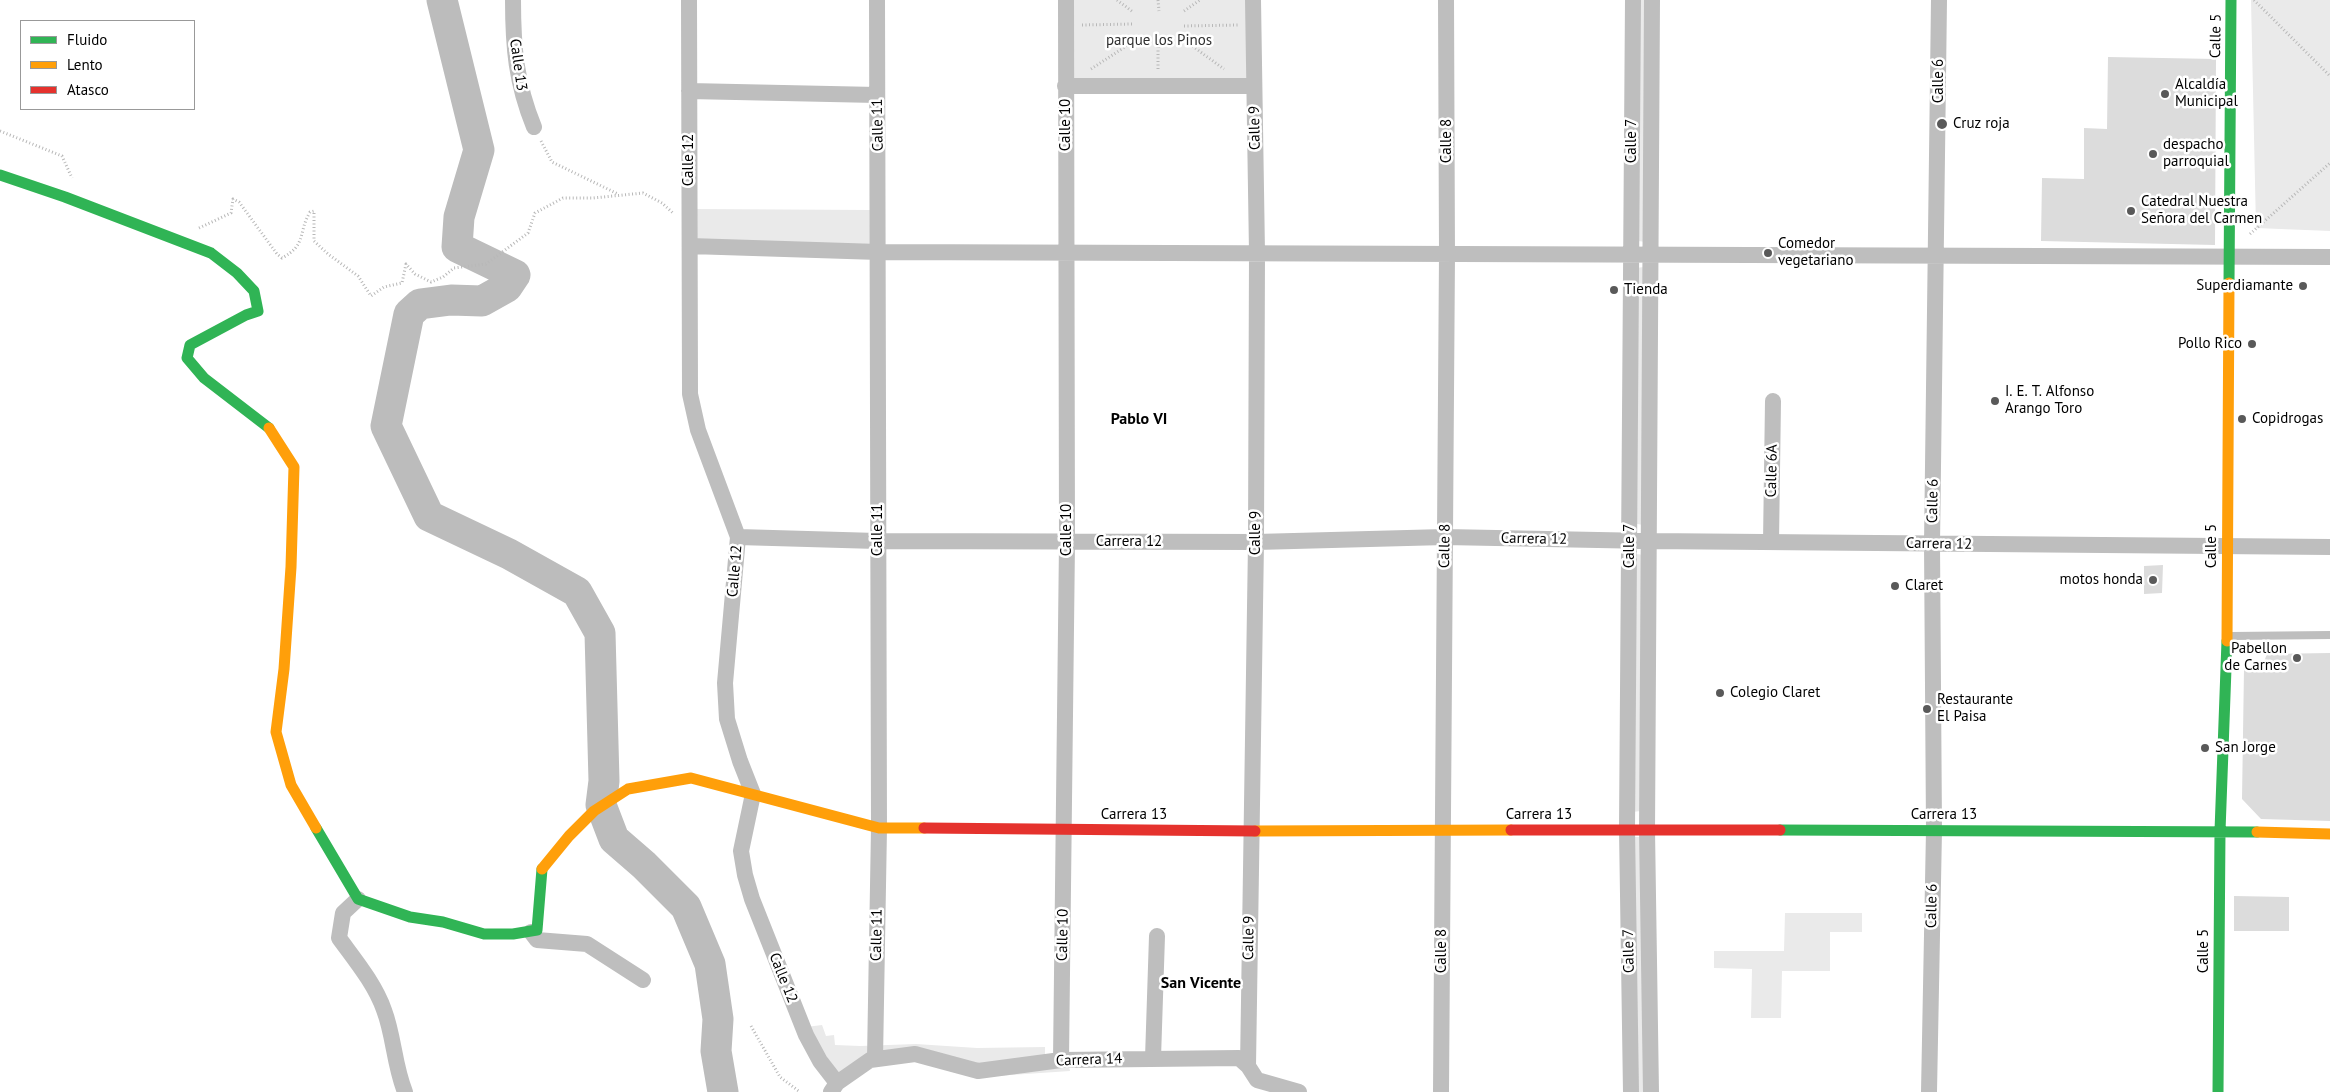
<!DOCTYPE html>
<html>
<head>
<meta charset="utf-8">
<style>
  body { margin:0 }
  #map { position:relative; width:2330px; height:1092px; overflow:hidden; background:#fff; font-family:"PT Sans",sans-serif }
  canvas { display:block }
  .legend { position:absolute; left:20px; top:20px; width:175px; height:90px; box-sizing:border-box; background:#fff; border:1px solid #999; margin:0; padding:6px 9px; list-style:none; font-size:15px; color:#000 }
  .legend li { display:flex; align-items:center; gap:10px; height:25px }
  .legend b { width:25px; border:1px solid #999 }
</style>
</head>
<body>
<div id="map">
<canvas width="2330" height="1092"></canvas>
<ul class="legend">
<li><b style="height:6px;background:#30b455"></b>Fluido</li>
<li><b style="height:6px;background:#ff9f0a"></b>Lento</li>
<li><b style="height:6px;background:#e5322d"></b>Atasco</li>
</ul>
</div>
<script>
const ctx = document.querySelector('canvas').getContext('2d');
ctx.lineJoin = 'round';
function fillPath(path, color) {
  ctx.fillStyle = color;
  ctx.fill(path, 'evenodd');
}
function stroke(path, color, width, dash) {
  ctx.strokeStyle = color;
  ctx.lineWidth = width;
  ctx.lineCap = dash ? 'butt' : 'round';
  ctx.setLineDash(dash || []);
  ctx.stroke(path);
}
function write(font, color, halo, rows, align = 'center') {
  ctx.font = font + ' "PT Sans",sans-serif';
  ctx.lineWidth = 5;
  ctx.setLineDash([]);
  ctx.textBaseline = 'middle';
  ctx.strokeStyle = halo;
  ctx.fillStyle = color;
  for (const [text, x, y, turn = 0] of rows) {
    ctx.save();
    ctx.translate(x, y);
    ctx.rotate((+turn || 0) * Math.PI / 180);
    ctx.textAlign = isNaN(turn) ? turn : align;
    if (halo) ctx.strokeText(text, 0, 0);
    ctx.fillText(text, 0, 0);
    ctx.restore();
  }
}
const green = new Path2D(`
  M1070,0h177l1,81 -178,1z
  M1638,0h9l-1,242 -8,-1z
  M2251,0h79v231l-74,-3z
  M693,209l179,1v34l-178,-2z
  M1644,267v258l-7,-1 -1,-256z
  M1635,554l10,1 -4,256 -9,1z
  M1633,837h9l2,255h-7z
  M1785,913h77v19h-32v39h-48l-1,47h-30l1,-49 -38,-1v-17h70z
  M822,1025l4,11 8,-1 1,10 25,1 56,-2 61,4 68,-1v12l-69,8 -61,-16 -77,22 -32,-46z
  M1068,1062l2,9 -89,6z`);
const river = new Path2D(`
  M442,0l37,150 -20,67 -2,30 58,28 -8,12 -25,14 -31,-1 -31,4 -11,10 -23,112 43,90 80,38 68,38 23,41 4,148 -3,24 13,34 30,26 42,42 24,57 8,55 -2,32 7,41`);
const building = new Path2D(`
  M2108,57l108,2 -1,186 -174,-4 1,-63 42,1v-51l23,1z
  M2163,565l-1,28 -18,1v-28z
  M2330,653v168l-69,-2 -19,-20 2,-130h17l6,-15z
  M2234,896l55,1v34h-55z`);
const path = new Path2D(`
  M1117,0l16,12
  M1158,0l1,11
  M2254,0l76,76
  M1184,11l16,-11
  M1082,25l51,-1
  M1184,26l54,-1
  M1158,40v30
  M1184,40l40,29
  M1091,69l43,-28
  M0,131l62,25 10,22
  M541,141l11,21 66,32
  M199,228l32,-15 2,-14 6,3 38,52 5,4c25,-13 16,-26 28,-46l4,-1v30l14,13 30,22 13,20 13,-9 18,-4 4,-19 9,10 16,8 12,-5 11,-9 32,-4 42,-31 7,-20 28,-15h30l50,-5 19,10 11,10
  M2250,234l80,-71
  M751,1026l29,51 20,15`);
const lane = new Path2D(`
  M2231,636l99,-1`);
const street = new Path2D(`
  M513,0c0,47 3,83 21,127
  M689,0l1,394 8,36 40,107 -13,146 2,36 13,42 13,33 -12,57 4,24 7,24 54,136 14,26 17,22 -6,9
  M1065,86h189
  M689,91l188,4
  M690,246l189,6 1451,5
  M738,537l139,4 379,1 189,-5 204,4 681,6
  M1771,542l2,-141
  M358,899l-15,14 -4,25c16,22 36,46 45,72 10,26 10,55 21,82
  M531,932l6,8 50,4 56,36
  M1153,1058l4,-122
  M875,1059l4,-231 -2,-828
  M1061,1060l6,-518 -1,-542
  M1248,1066l8,-524 1,-289 -4,-253
  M837,1083l33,-23 45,-6 63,17 83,-11 178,-2 9,8 9,14 42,12
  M1441,1092l6,-838 -1,-254
  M1631,1092l-4,-263 6,-829
  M1651,1092l-4,-262 5,-830
  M1929,1092l5,-262 -2,-286 7,-544`);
const fast = new Path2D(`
  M0,175l65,22 146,56 26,20 17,18 4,20 -12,4 -56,30 -3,13 17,20 65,50
  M2229,283l2,-283
  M316,828l42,71 52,18 33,5 41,12h29l24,-4 5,-61
  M1780,830l477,2
  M2218,1092l2,-261 7,-190`);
const slow = new Path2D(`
  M269,428l25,39 -3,100 -7,102 -8,63 15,53 25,43
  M2227,641l2,-358
  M1255,831l256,-1
  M2257,832l73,2
  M542,869l27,-33 25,-25 34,-22 63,-11 188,50h45`);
const jam = new Path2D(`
  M924,828l331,3
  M1511,830h269`);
const markers = [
  [2165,94,5,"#595959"],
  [1942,124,6,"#595959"],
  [2153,154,5,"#595959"],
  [2131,211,5,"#595959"],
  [1768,253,5,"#595959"],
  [2303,286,5,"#595959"],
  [1614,290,5,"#595959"],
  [2252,344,5,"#595959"],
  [1995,401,5,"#595959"],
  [2242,419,5,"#595959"],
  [2153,580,5,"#595959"],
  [1895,586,5,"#595959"],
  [2297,658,5,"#595959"],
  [1720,693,5,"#595959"],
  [1927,709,5,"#595959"],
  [2205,748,5,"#595959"]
];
const streetNames = [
  ["Calle 5",2216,36,-89],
  ["Calle 13",518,65,82],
  ["Calle 6",1939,81,-90],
  ["Calle 11",878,125,-91],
  ["Calle 10",1066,125,-90],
  ["Calle 9",1255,128,-91],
  ["Calle 8",1447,141,-90],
  ["Calle 7",1632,141,-90],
  ["Calle 12",689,160,-90],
  ["Calle 6A",1772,471,-89],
  ["Calle 6",1933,501,-89],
  ["Calle 11",878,530,-90],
  ["Calle 10",1067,530,-90],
  ["Calle 9",1256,533,-90],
  ["Carrera 12",1534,539,1],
  ["Carrera 12",1129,542],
  ["Carrera 12",1939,544,1],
  ["Calle 8",1445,546,-89],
  ["Calle 7",1630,546,-90],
  ["Calle 5",2212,546,-90],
  ["Calle 12",735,571,-85],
  ["Carrera 13",1134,815],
  ["Carrera 13",1539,815],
  ["Carrera 13",1944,815],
  ["Calle 6",1932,906,-89],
  ["Calle 11",877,935,-89],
  ["Calle 10",1063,935,-89],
  ["Calle 9",1249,938,-89],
  ["Calle 8",1442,951,-90],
  ["Calle 7",1629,951,-91],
  ["Calle 5",2204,951,-90],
  ["Calle 12",783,978,68],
  ["Carrera 14",1089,1060,-2]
];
const parkNames = [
  ["parque los Pinos",1159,41]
];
const poiNames = [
  ["Alcaldía",2175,85],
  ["Municipal",2175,102],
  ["Cruz roja",1953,124],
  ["despacho",2163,145],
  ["parroquial",2163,162],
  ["Catedral Nuestra",2141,202],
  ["Señora del Carmen",2141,219],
  ["Comedor",1778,244],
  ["vegetariano",1778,261],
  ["Superdiamante",2293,286,"right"],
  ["Tienda",1624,290],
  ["Pollo Rico",2242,344,"right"],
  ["I. E. T. Alfonso",2005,392],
  ["Arango Toro",2005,409],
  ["Copidrogas",2252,419],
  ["motos honda",2143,580,"right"],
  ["Claret",1905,586],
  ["Pabellon",2287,649,"right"],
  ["de Carnes",2287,666,"right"],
  ["Colegio Claret",1730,693],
  ["Restaurante",1937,700],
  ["El Paisa",1937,717],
  ["San Jorge",2215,748]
];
const neighbourhoodNames = [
  ["Pablo VI",1139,419],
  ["San Vicente",1201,983]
];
fillPath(green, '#eaeaea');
stroke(river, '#bcbcbc', 31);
fillPath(building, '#dcdcdc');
stroke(path, '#b8b8b8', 3, [1, 2.5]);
stroke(lane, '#bebebe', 8);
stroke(street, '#bebebe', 16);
stroke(fast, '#30b455', 11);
stroke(slow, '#ff9f0a', 11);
stroke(jam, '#e5322d', 11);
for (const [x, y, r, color] of markers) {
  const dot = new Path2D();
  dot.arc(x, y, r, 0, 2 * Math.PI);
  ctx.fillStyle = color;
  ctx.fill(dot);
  stroke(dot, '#fff', 2);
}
write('15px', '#000', '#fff', streetNames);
write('15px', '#2f2f2f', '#fff', parkNames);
write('15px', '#000', '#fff', poiNames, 'left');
write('bold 16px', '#000', '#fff', neighbourhoodNames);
</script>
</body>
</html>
